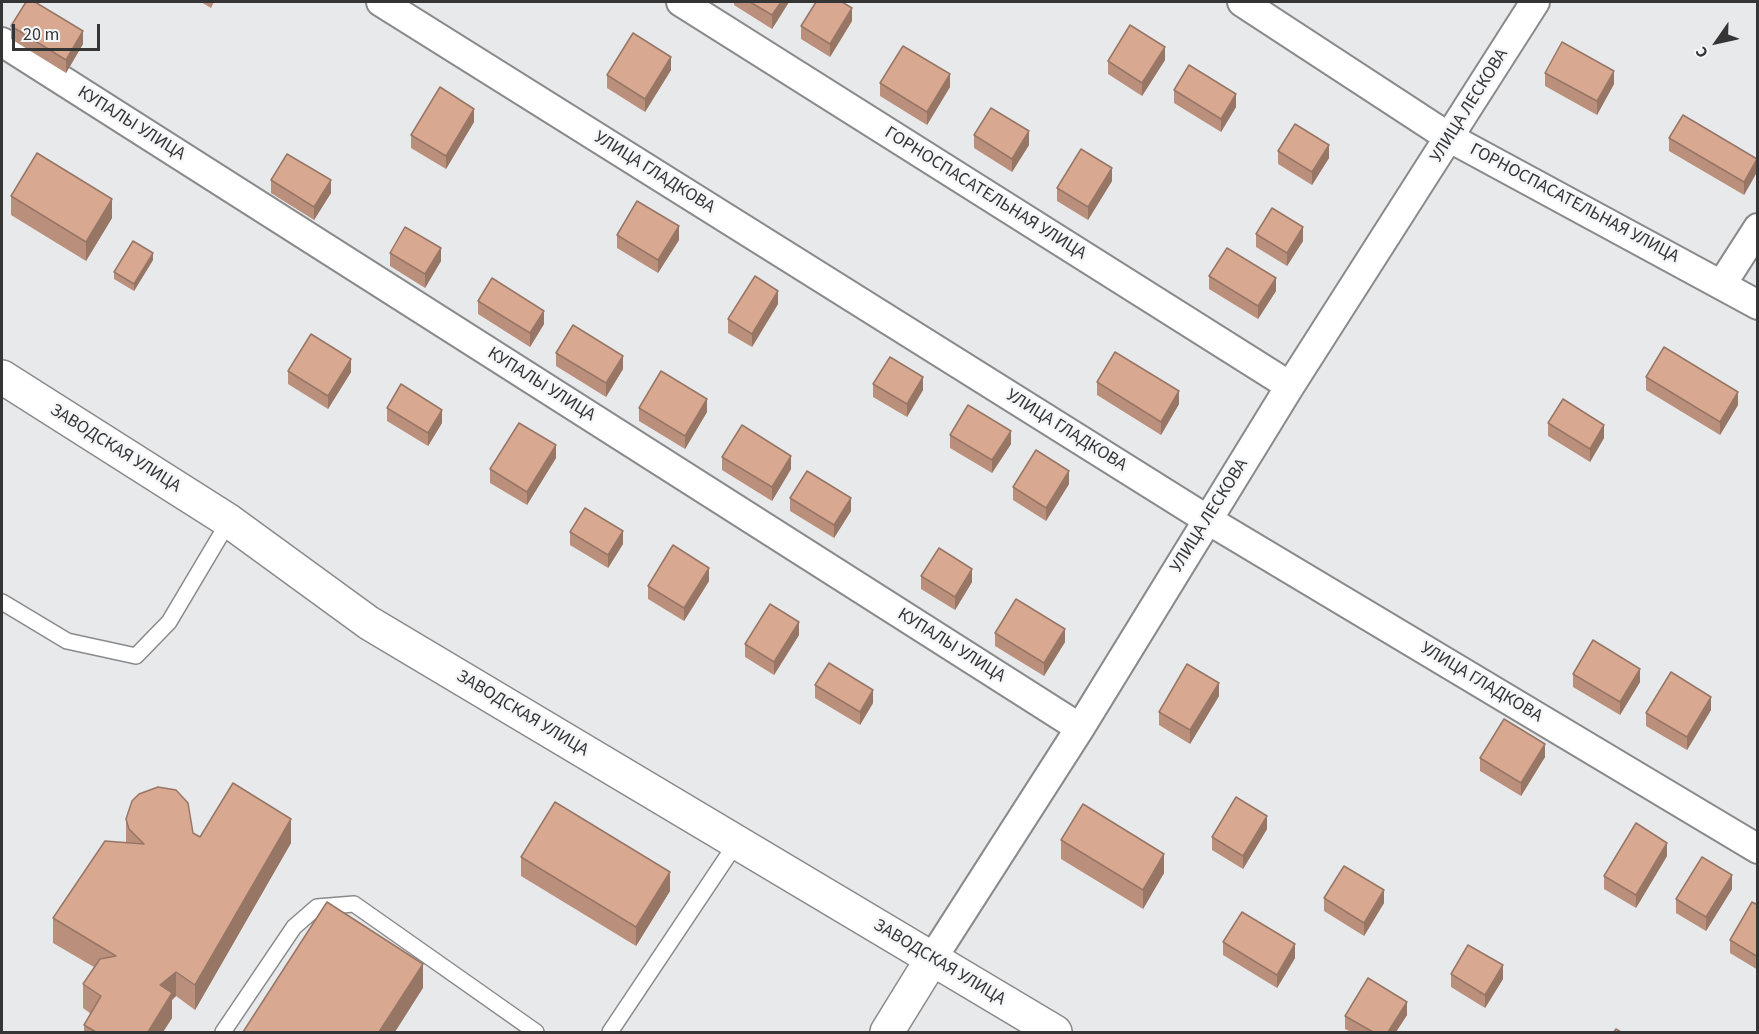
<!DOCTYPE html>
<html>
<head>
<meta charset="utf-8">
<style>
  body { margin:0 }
  #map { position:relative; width:1759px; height:1034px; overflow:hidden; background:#e8e9eb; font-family:"Source Sans 3",sans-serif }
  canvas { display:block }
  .frame { position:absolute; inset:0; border:3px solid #353536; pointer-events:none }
  .north { position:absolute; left:1687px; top:12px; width:60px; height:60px; -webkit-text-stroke:4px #f5f6f8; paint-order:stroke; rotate:236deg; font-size:16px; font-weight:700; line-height:24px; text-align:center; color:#353536 }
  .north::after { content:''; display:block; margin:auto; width:21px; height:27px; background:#353536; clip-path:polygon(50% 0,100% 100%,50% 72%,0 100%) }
  .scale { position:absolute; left:12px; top:24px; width:88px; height:27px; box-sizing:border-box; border:3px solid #353536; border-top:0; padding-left:8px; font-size:18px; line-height:21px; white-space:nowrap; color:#353536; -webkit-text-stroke:4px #f5f6f8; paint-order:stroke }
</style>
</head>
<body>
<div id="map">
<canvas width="1759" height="1034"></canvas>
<div class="frame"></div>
<div class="north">С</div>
<div class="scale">20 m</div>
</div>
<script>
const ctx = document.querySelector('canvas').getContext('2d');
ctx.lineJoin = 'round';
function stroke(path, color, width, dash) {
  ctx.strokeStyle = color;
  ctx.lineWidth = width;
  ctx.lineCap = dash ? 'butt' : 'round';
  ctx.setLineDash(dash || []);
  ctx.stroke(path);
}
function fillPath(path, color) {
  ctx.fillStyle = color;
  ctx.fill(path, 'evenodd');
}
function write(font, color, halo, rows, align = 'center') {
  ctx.font = font + ' "Source Sans 3",sans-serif';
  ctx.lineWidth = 5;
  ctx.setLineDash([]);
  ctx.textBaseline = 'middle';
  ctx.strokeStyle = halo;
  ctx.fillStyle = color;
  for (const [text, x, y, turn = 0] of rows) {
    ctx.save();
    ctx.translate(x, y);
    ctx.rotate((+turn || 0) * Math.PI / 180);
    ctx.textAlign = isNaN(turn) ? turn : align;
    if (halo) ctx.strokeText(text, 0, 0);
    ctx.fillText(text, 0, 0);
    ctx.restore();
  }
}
const lane = new Path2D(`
  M2,602l65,39 69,15 33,-34 60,-101
  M223,1032l71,-105 23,-20 37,-3 182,128
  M610,1032l127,-190`);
const street = new Path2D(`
  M381,2l827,518 550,329
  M681,2l609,384
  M1242,2l208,136 308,167
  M2,42l1078,686
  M1722,284l36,-56
  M932,959l148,-231 210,-342 245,-384`);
const secondary = new Path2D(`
  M2,377l227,144 140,102 686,409
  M887,1032l45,-73`);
const wall = new Path2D(`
  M201,2h13l-3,6z
  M734,2h55l-17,27 -38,-24z
  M852,21l-22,36 -29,-18v-13z
  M11,26l72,18 -17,29 -55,-34z
  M1165,60l-23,36 -34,-22v-13z
  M671,70l-26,42 -38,-24v-13z
  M1545,73l69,11 -17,31 -52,-29z
  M880,83l70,4 -23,38 -47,-29z
  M1174,90l62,17 -15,25 -47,-29z
  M474,122l-28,47 -35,-21v-13z
  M974,135l55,10 -17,27 -38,-24z
  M1669,138l88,34 -13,23 -75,-44z
  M1278,151l51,7 -17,27 -34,-21z
  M271,180l60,13 -17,27 -43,-27z
  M1112,181l-24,39 -31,-19v-13z
  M11,196l101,22 -26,43 -75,-46z
  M1256,234l47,7 -16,25 -31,-19z
  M617,235l62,5 -21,33 -41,-25z
  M390,253l51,8 -16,27 -35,-22z
  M153,260l-19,31 -20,-12v-7z
  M1209,276l67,15 -18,28 -49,-30z
  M478,301l66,23 -14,23 -52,-33z
  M778,304l-26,43 -24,-14v-14z
  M556,353l67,16 -17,28 -50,-31z
  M288,371l63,1 -23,37 -40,-25z
  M1646,377l92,28 -18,30 -74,-45z
  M1097,382l82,22 -18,31 -64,-40z
  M873,384l50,6 -16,27 -34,-20z
  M387,408l55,15 -14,23 -41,-25z
  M639,408l68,4 -22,37 -46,-28z
  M1548,423l56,15 -14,24 -42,-26z
  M950,435l61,9 -19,29 -42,-25z
  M722,457l69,12 -19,32 -50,-31z
  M556,458l-29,47 -37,-22v-14z
  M1069,484l-23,37 -33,-21v-13z
  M790,498l61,13 -17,27 -44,-27z
  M570,532l53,12 -15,24 -38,-23z
  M921,576l51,6 -17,28 -34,-21z
  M709,581l-25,40 -36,-22v-13z
  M995,633l70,9 -21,34 -49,-30z
  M799,635l-25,40 -29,-18v-13z
  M1573,674l67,8 -20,33 -47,-28z
  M815,685l58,18 -13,22 -45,-27z
  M1219,696l-29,48 -31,-19v-13z
  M1711,710l-24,40 -41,-24v-13z
  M1545,757l-24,39 -41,-25v-13z
  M126,819l67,14 7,4 91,6 -96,167 -19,-14 -4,4v18l-9,14h-79v-7l7,-11 -8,-6v-24l11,-17 -41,-24v-25l73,-75z
  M1267,829l-24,40 -31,-19v-13z
  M1061,840l103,33 -21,36 -82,-50z
  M1667,856l-31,52 -32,-19v-13z
  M521,857l149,34 -34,55 -115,-70z
  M1732,889l-26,42 -30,-18v-14z
  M1324,898l60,5 -20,33 -40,-25z
  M1758,905v65l-28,-17v-13z
  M1223,942l72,16 -18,30 -54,-33z
  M1451,974l52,5 -18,29 -34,-21z
  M1407,1015l-11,17h-45l-6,-3v-13z`);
const shadedWall = new Path2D(`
  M781,2h8l-17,27v-14z
  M852,8v13l-22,36v-13z
  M83,31v13l-17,29v-13z
  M1165,47v13l-23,36v-13z
  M671,57v13l-26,42v-13z
  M1614,71v13l-17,31v-14z
  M950,74v13l-23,38v-13z
  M1236,94v13l-15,25v-13z
  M474,109v13l-28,47v-13z
  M1029,131v14l-17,27v-13z
  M1329,145v13l-17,27v-13z
  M1757,159v13l-13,23v-13z
  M1112,168v13l-24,39v-13z
  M331,180v13l-17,27v-13z
  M112,199v19l-26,43v-19z
  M679,226v14l-21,33v-13z
  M1303,227v14l-16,25v-13z
  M441,248v13l-16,27v-14z
  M153,253v7l-19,31v-7z
  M1276,278v13l-18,28v-13z
  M778,291v13l-26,43v-13z
  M544,311v13l-14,23v-14z
  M623,356v13l-17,28v-14z
  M351,359v13l-23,37v-13z
  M923,377v13l-16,27v-13z
  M1179,391v13l-18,31v-13z
  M1738,392v13l-18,30v-13z
  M707,399v13l-22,37v-13z
  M442,410v13l-14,23v-13z
  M1604,425v13l-14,24v-13z
  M1011,431v13l-19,29v-13z
  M556,445v13l-29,47v-13z
  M791,456v13l-19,32v-14z
  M1069,471v13l-23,37v-13z
  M851,498v13l-17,27v-13z
  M623,531v13l-15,24v-13z
  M709,568v13l-25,40v-13z
  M972,569v13l-17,28v-13z
  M799,622v13l-25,40v-13z
  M1065,629v13l-21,34v-13z
  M1640,669v13l-20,33v-13z
  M1219,683v13l-29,48v-14z
  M873,690v13l-13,22v-13z
  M1711,697v13l-24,40v-13z
  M1545,744v13l-24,39v-13z
  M1267,816v13l-24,40v-13z
  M291,819v24l-96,167v-25z
  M1667,843v13l-31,52v-13z
  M1164,854v19l-21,36v-19z
  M670,872v19l-34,55v-19z
  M1732,875v14l-26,42v-14z
  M1384,890v13l-20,33v-13z
  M1295,944v14l-18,30v-13z
  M423,964v24l-28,44h-16z
  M1503,965v14l-18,29v-13z
  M176,972v24l-4,4v18l-9,14h-15l12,-47z
  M1407,1002v13l-11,17h-8z`);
const building = new Path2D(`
  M26,2h9l48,29 -17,29 -55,-34z
  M750,2h31l-9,13z
  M816,2h26l10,6 -22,36 -29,-18z
  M1130,25l35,22 -23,36 -34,-22z
  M633,33l38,24 -26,42 -38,-24z
  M1562,42l52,29 -17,30 -52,-28z
  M903,46l47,28 -23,38 -47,-29z
  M1189,65l47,29 -15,25 -47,-29z
  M440,87l34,22 -28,47 -35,-21z
  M991,108l38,23 -17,28 -38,-24z
  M1683,115l74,44 -13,23 -75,-44z
  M1295,124l34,21 -17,27 -34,-21z
  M1081,149l31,19 -24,39 -31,-19z
  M37,153l75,46 -26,43 -75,-46z
  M287,154l44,26 -17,27 -43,-27z
  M637,201l42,25 -21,34 -41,-25z
  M1272,208l31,19 -16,26 -31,-19z
  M405,227l36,21 -16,26 -35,-21z
  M133,241l20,12 -19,31 -20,-12z
  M1227,248l49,30 -18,28 -49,-30z
  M755,276l23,15 -26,43 -24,-15z
  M492,278l52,33 -14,22 -52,-32z
  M573,325l50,31 -17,27 -50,-30z
  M311,334l40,25 -23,37 -40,-25z
  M1664,347l74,45 -18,30 -74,-45z
  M1115,352l64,39 -18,31 -64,-40z
  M890,357l33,20 -16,27 -34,-20z
  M661,371l46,28 -22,37 -46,-28z
  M401,384l41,26 -14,23 -41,-25z
  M1563,399l41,26 -14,24 -42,-26z
  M968,405l43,26 -19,29 -42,-25z
  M519,423l37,22 -29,47 -37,-23z
  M742,425l49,31 -19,31 -50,-30z
  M1036,450l33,21 -23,37 -33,-21z
  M807,471l44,27 -17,27 -44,-27z
  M585,508l38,23 -15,24 -38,-23z
  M673,545l36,23 -25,40 -36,-22z
  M939,548l33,21 -17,28 -34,-21z
  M1016,599l49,30 -21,34 -49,-30z
  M770,604l29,18 -25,40 -29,-18z
  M1593,640l47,29 -20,33 -47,-28z
  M829,663l44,27 -13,22 -45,-27z
  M1187,664l32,19 -29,47 -31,-18z
  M1671,672l40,25 -24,40 -41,-24z
  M1504,719l41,25 -24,39 -41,-25z
  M233,783l58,36 -96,166 -19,-13 -16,13 12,8 -24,39h-52l-12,-7 17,-29 -18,-12 17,-25 16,-3 -63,-38 52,-77 39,3 -15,-15 -3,-10 6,-18 7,-7 19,-7 18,3 12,13 5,30 7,4z
  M1236,797l31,19 -24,40 -31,-19z
  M555,802l115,70 -34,55 -115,-70z
  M1083,804l81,50 -21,36 -82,-50z
  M1636,823l31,20 -31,52 -32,-19z
  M1702,857l30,18 -26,42 -30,-18z
  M1344,866l40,24 -20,33 -40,-25z
  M327,902l96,62 -44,68h-136z
  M1752,902l6,3v52l-28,-17z
  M1242,912l53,32 -18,31 -54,-33z
  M1468,945l35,20 -18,30 -34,-21z
  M1368,978l39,24 -19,30h-15l-28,-16z
  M1616,1029l5,3h-7z`);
const streetNames = [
  ["УЛИЦА ЛЕСКОВА",1470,106,-58],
  ["КУПАЛЫ УЛИЦА",131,124,32],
  ["УЛИЦА ГЛАДКОВА",654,173,32],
  ["ГОРНОСПАСАТЕЛЬНАЯ УЛИЦА",985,194,32],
  ["ГОРНОСПАСАТЕЛЬНАЯ УЛИЦА",1574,204,28],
  ["КУПАЛЫ УЛИЦА",541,385,32],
  ["УЛИЦА ГЛАДКОВА",1066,431,32],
  ["ЗАВОДСКАЯ УЛИЦА",115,449,32],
  ["УЛИЦА ЛЕСКОВА",1210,516,-58],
  ["КУПАЛЫ УЛИЦА",951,646,32],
  ["УЛИЦА ГЛАДКОВА",1481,683,31],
  ["ЗАВОДСКАЯ УЛИЦА",522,714,31],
  ["ЗАВОДСКАЯ УЛИЦА",939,963,31]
];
stroke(lane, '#898a8c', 18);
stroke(street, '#898a8c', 32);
stroke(secondary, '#898a8c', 36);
stroke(lane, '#fff', 15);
stroke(street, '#fff', 28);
stroke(secondary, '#fff', 33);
fillPath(wall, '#ba907d');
fillPath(shadedWall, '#977666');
fillPath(building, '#d8a891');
stroke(building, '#977666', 1.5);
write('18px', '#353536', '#f5f6f8', streetNames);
</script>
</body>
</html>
